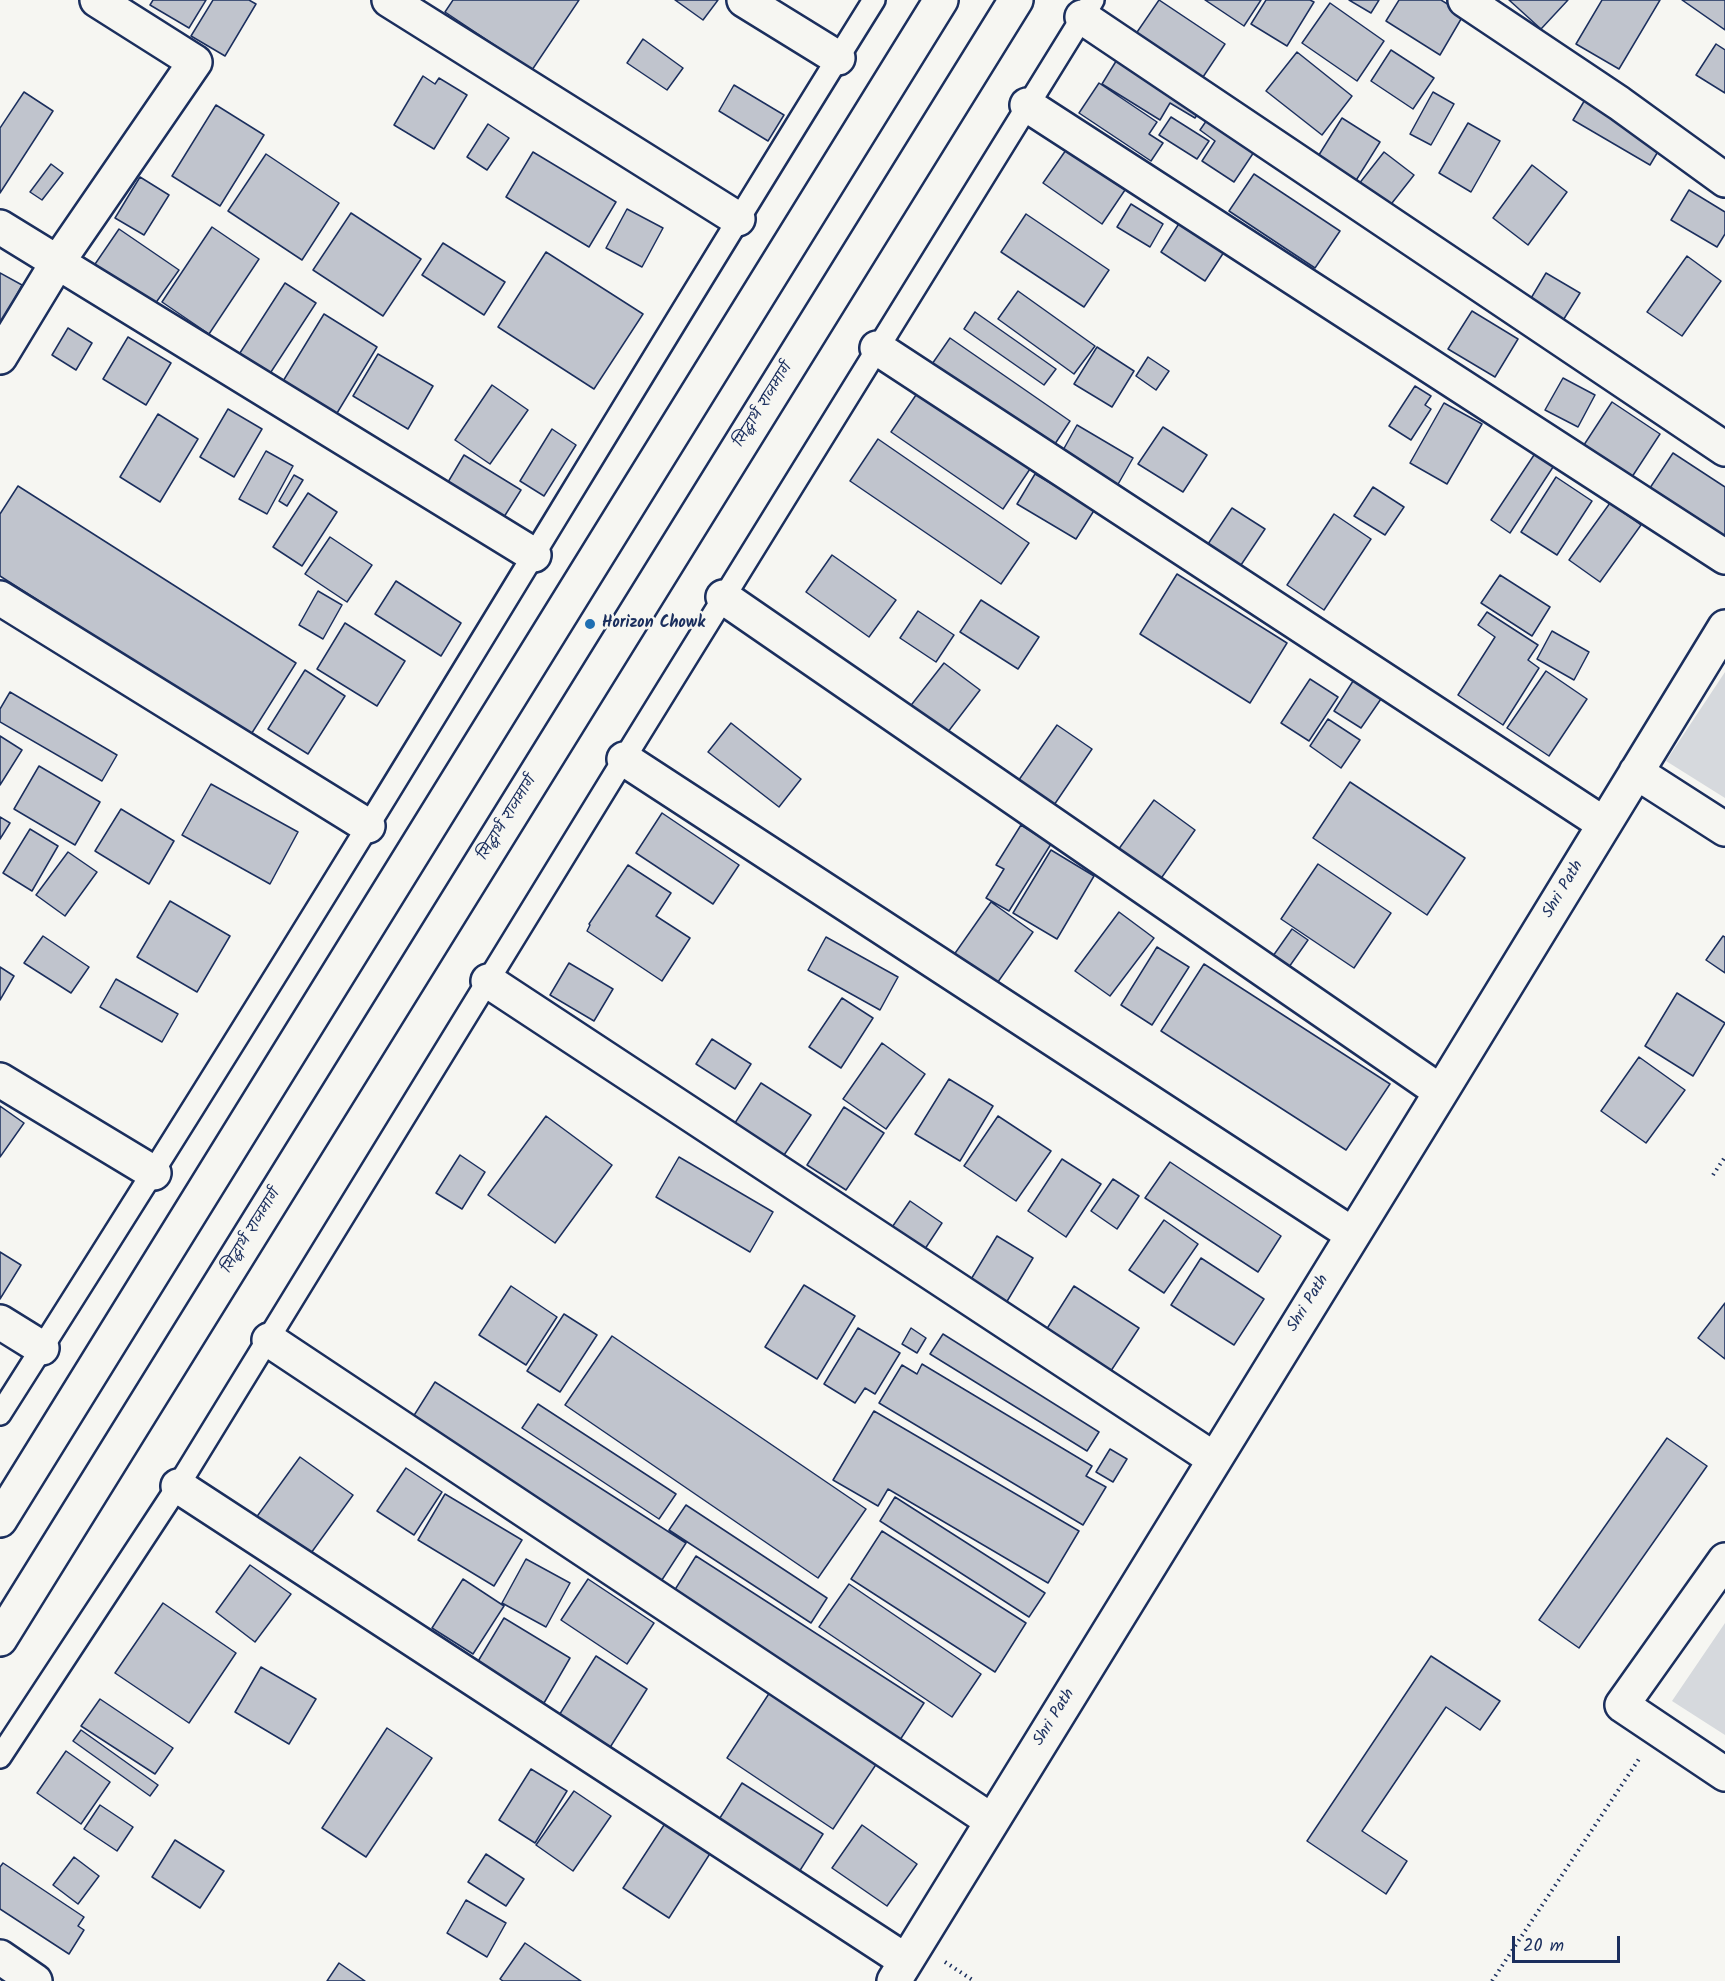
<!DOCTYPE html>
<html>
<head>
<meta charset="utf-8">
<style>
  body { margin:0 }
  #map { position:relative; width:1725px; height:1981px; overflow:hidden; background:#f6f6f2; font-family:Kalam,sans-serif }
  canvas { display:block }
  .scale { position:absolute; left:1512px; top:1936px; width:108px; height:27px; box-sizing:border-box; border:3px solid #1b2f5e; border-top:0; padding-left:8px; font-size:18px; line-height:21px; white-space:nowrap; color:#1b2f5e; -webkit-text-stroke:4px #f6f6f2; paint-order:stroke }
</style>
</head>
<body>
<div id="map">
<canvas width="1725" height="1981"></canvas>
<div class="scale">20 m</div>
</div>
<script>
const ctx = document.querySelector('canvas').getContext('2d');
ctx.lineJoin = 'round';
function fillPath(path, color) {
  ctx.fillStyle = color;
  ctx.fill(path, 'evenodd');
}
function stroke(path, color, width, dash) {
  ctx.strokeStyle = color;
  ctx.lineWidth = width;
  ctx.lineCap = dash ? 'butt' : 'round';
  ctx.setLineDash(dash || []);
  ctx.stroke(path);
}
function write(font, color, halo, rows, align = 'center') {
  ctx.font = font + ' Kalam,"Playpen Sans Deva",sans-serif';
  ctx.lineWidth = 5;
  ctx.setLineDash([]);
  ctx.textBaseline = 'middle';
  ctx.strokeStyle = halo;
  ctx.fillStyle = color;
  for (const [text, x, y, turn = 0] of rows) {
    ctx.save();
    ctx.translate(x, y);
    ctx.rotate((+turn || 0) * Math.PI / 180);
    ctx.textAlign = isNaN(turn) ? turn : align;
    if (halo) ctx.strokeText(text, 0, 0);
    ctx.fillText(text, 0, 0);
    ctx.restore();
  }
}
const green = new Path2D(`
  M1725,672v126l-59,-37z
  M1725,1623v112l-53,-34z`);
const building = new Path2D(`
  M153,0h53l-17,28 -39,-23z
  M213,0h36l7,4 -31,52 -34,-20z
  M453,0h126l-47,70 -87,-58z
  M675,0h43l-15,20z
  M1159,0l66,44 -28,42 -66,-45z
  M1205,0h56l-17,26z
  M1266,0h44l4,2 -27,44 -36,-22z
  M1349,0h30l-8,13z
  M1399,0h42l23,14 -24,41 -54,-34z
  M1509,0h59l-27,29z
  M1602,0h58l-41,69 -43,-25z
  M1682,0h43v30z
  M1330,3l54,38 -27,40 -55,-38z
  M643,39l40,29 -16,22 -40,-27z
  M1716,44l9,6v43l-29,-18z
  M1391,50l43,28 -21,31 -42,-28z
  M1297,52l55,44 -30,39 -56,-44z
  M1118,58l83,51 -6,9 -25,-15 -10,17 -58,-36z
  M423,76l12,8 4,-6 28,17 -33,54 -40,-24z
  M1099,83l58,39 -8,12 14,9 -12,18 -72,-48z
  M734,85l50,30 -16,26 -49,-30z
  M24,92l29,19 -53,82v-65z
  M1433,92l21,12 -23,41 -21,-11z
  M1586,98l77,45 -13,22 -77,-45z
  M216,105l48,30 -44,71 -48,-30z
  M1171,117l38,24 -12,18 -38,-24z
  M1209,117l47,32 -22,33 -32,-21 13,-20 -15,-11z
  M1342,118l38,24 -30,48 -38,-24z
  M1468,123l32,18 -29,51 -32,-19z
  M488,124l21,14 -22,32 -20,-13z
  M1066,150l59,40 -23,34 -59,-41z
  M533,152l83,50 -27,45 -83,-50z
  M1384,152l30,23 -33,42 -30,-23z
  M266,154l73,49 -37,57 -74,-49z
  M51,164l12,9 -21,27 -12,-8z
  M1532,165l35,27 -39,53 -35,-27z
  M1254,174l86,57 -25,37 -86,-57z
  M140,177l29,18 -25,40 -29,-17z
  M1689,190l36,22v22l-8,13 -46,-27z
  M1131,204l32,20 -13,23 -33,-20z
  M627,209l36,19 -21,39 -36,-19z
  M351,213l70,46 -38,57 -70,-46z
  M1026,214l83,56 -25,37 -83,-55z
  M1180,222l44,30 -19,29 -44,-29z
  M212,227l47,32 -50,75 -47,-32z
  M119,229l60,41 -29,41 -59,-41z
  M443,243l62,39 -21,33 -62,-40z
  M546,252l97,62 -49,75 -96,-62z
  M1687,256l34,25 -39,55 -35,-24z
  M0,273l22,12 -22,41z
  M1546,273l34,20 -23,37 -33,-20z
  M285,283l31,20 -47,72 -31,-19z
  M1018,291l77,55 -21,28 -76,-55z
  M1472,311l46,28 -23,38 -47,-28z
  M975,312l81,57 -12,16 -80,-56z
  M324,314l53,33 -46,76 -54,-32z
  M68,328l24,15 -16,27 -24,-15z
  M128,337l43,26 -25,42 -43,-26z
  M950,338l120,83 -19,29 -121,-83z
  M1097,347l37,24 -22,36 -38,-23z
  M378,354l55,32 -25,43 -55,-33z
  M1148,357l21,14 -13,19 -20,-14z
  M1563,378l32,17 -17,32 -33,-17z
  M492,385l36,25 -38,54 -35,-24z
  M1415,386l16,10 -6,9 6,4 -20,31 -22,-14z
  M918,392l112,77 -27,40 -112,-77z
  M1612,402l48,32 -32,49 -48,-32z
  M1444,403l38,21 -35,60 -37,-21z
  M228,409l34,20 -28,48 -34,-20z
  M158,414l40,25 -38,63 -40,-25z
  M1077,425l56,33 -20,35 -56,-32z
  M1163,427l44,28 -24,37 -45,-28z
  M552,429l24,16 -32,51 -24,-15z
  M878,439l151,104 -28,41 -151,-103z
  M266,451l27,15 -26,48 -28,-15z
  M1536,452l19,12 -45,69 -19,-13z
  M1673,453l52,34v47l-5,8 -74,-48z
  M464,455l57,35 -24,38 -56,-34z
  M1035,474l60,35 -19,30 -59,-35z
  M294,475l9,5 -16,26 -8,-5z
  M1556,477l36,24 -35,54 -36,-23z
  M18,486l278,177 -46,73 -250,-160v-62z
  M1373,487l31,20 -19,28 -31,-19z
  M308,493l29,19 -35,54 -29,-19z
  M1610,503l31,22 -41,57 -31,-22z
  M1232,508l33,21 -28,42 -33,-21z
  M1334,514l37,25 -47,71 -37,-25z
  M330,537l42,28 -25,37 -42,-28z
  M832,555l64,45 -27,37 -63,-45z
  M1177,574l110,69 -37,60 -110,-69z
  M1500,575l50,32 -18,29 -51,-33z
  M396,581l65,42 -20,33 -66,-42z
  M318,591l24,14 -19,34 -24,-14z
  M981,600l58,37 -21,32 -58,-37z
  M918,611l36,24 -18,27 -36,-24z
  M1487,612l51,33 -10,15 11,8 -36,57 -45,-30 37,-58 -17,-12z
  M345,623l60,38 -28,45 -60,-37z
  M1552,631l37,21 -15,28 -37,-21z
  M944,663l36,27 -39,51 -36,-28z
  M305,670l40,26 -37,58 -40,-25z
  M1546,671l41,28 -38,57 -42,-28z
  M1355,678l28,18 -22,32 -27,-17z
  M1310,679l28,18 -29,44 -28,-18z
  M10,692l107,63 -15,26 -102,-59v-13z
  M1328,719l32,21 -19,28 -31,-22z
  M731,723l70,56 -22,28 -71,-55z
  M1057,725l35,24 -42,62 -36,-24z
  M0,736l22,14 -22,35z
  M39,766l61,36 -25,43 -61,-36z
  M1350,782l115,76 -38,57 -114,-77z
  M211,784l87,48 -28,52 -88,-49z
  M1154,800l41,30 -40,57 -42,-30z
  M121,809l53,32 -25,43 -54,-33z
  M662,813l77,52 -26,39 -77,-51z
  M0,817l10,6 -10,16z
  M1021,825l30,19 -42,67 -23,-13 18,-29 -8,-4z
  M30,829l28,17 -26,45 -29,-18z
  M1051,850l43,26 -37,63 -44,-26z
  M68,852l29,20 -32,44 -29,-21z
  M1318,864l73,49 -37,55 -73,-49z
  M628,865l43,28 -15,23 34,22 -28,43 -75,-50 3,-6 -1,-1z
  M170,901l60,35 -33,56 -60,-35z
  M991,902l42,30 -40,57 -42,-30z
  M1119,912l35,26 -44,58 -35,-25z
  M1292,929l16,11 -19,27 -16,-11z
  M43,936l46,31 -18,26 -47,-30z
  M1723,936l2,1v36l-19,-13z
  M826,937l72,40 -18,33 -72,-40z
  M1157,947l32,20 -37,58 -31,-20z
  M569,963l44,26 -19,32 -44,-26z
  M1204,964l186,120 -44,66 -185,-119z
  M0,967l14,9 -14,24z
  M116,979l62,35 -16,28 -62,-35z
  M1677,993l48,30 -32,53 -48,-30z
  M842,998l31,20 -32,50 -32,-21z
  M712,1039l39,25 -16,25 -39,-25z
  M882,1043l43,31 -39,55 -43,-30z
  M1639,1057l46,33 -39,53 -45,-32z
  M949,1079l44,27 -33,55 -45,-27z
  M761,1083l50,32 -31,46 -49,-32z
  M0,1106l24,17 -24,34z
  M844,1107l40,26 -38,57 -39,-25z
  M546,1116l66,49 -57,78 -67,-48z
  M998,1116l53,35 -35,50 -52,-35z
  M460,1155l25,17 -23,37 -26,-16z
  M679,1157l94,55 -23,40 -94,-55z
  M1062,1159l39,25 -35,53 -38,-26z
  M1170,1162l111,74 -23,36 -113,-74z
  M1113,1179l26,17 -22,33 -26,-18z
  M910,1201l32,22 -23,35 -33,-22z
  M1164,1220l34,24 -34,49 -35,-23z
  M997,1236l36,22 -30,50 -36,-22z
  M0,1252l21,13 -21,34z
  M1201,1258l63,41 -30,46 -63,-40z
  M804,1285l51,31 -38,63 -52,-32z
  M511,1286l46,31 -31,48 -47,-30z
  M1074,1286l65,42 -34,52 -64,-42z
  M1725,1303v56l-27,-21z
  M564,1314l33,21 -37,57 -33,-21z
  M858,1328l42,25 -25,41 -10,-6 -10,15 -31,-19z
  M911,1328l15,10 -9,15 -15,-9z
  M943,1334l156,98 -12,19 -157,-97z
  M612,1336l254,173 -48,69 -253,-173z
  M922,1364l170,102 -6,10 20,11 -23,38 -204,-122 23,-38 15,9z
  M435,1382l251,161 -28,43 -250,-161z
  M538,1404l138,90 -17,25 -137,-91z
  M874,1411l205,120 -31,52 -160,-94 -10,17 -45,-26z
  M1667,1438l40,28 -128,182 -40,-28z
  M1110,1449l17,10 -14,23 -17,-10z
  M300,1457l53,38 -47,65 -53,-38z
  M406,1468l36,24 -28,43 -37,-24z
  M445,1494l77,46 -28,46 -76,-46z
  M895,1497l150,96 -16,24 -149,-96z
  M686,1505l141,93 -16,25 -142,-93z
  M882,1531l144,92 -31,49 -144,-93z
  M696,1556l228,147 -26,40 -227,-147z
  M526,1559l44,24 -24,44 -44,-24z
  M250,1565l41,29 -36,48 -39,-30z
  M463,1579l41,27 -31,48 -41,-26z
  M588,1579l66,44 -27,41 -66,-44z
  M849,1584l132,90 -29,43 -133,-90z
  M163,1603l73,50 -47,70 -74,-50z
  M504,1618l66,40 -26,45 -67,-40z
  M596,1656l51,33 -38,60 -51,-32z
  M1431,1656l69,45 -20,29 -34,-23 -84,124 45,30 -21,33 -79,-53z
  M261,1667l55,32 -27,45 -54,-32z
  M770,1692l107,71 -44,66 -106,-71z
  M100,1699l73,49 -18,26 -74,-48z
  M387,1728l45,30 -66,99 -44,-29z
  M81,1730l77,55 -8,11 -77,-55z
  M66,1751l44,31 -29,42 -44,-31z
  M531,1769l36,22 -32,52 -36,-23z
  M742,1783l81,51 -24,38 -81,-51z
  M574,1791l37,25 -38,55 -37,-26z
  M100,1805l33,22 -16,24 -33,-22z
  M666,1822l45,30 -42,66 -46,-30z
  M862,1825l55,39 -30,42 -55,-38z
  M175,1840l49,31 -24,37 -48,-31z
  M486,1854l38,25 -18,27 -38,-24z
  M74,1857l25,19 -21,28 -25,-19z
  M3,1863l81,54 -6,9 6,4 -15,24 -69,-45v-42z
  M466,1900l40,23 -19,34 -40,-24z
  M525,1943l56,38h-78l-3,-2z
  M339,1963l26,18h-38z`);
const path = new Path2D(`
  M1713,1175l12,-18
  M945,1962l29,19
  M1492,1981l147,-222`);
const service = new Path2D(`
  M0,1414c124,-195 247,-391 368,-588 169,-275 335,-552 506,-826
  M0,1757l178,-271 446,-727 469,-759`);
const minor = new Path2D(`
  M389,0l349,219
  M744,0l94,58
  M1465,0l154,103 106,77
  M1082,17l643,432
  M1027,105l698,452
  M0,227l534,328
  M877,348l727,476
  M0,357l57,-94 138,-201 -98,-62
  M723,597l718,495
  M0,598l368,228
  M624,759l728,475
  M1636,772l89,57
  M488,981l726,478
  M0,1080l154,93
  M0,1322l42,26
  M269,1340l723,481
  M178,1486l728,475
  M1725,1560l-103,145 103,69
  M0,1957l35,24
  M894,1981l547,-889 284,-465`);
const trunk = new Path2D(`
  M0,1520l941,-1520
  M0,1639l1016,-1639`);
const markers = [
  [590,624,6,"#1f6fb2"]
];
const streetNames = [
  ["सिद्धार्थ राजमार्ग",764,406,-58],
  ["सिद्धार्थ राजमार्ग",508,819,-58],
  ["Shri Path",1564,890,-59],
  ["सिद्धार्थ राजमार्ग",252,1232,-58],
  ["Shri Path",1309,1304,-58],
  ["Shri Path",1055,1718,-58]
];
const poiNames = [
  ["Horizon Chowk",602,624]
];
fillPath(green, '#d6d9dd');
fillPath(building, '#c0c4cd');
stroke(building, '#1b2f5e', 1.5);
stroke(service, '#1b2f5e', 26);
stroke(minor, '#1b2f5e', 38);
stroke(trunk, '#1b2f5e', 38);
stroke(path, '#1b2f5e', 4, [1.5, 4.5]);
stroke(service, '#f6f6f2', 21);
stroke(minor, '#f6f6f2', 33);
stroke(trunk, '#f6f6f2', 33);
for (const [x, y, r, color] of markers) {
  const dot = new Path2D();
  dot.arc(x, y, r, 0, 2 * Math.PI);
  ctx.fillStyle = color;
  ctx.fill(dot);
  stroke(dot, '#f6f6f2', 2);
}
write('16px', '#1b2f5e', '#f6f6f2', streetNames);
write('bold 16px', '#1b2f5e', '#f6f6f2', poiNames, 'left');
</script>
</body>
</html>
